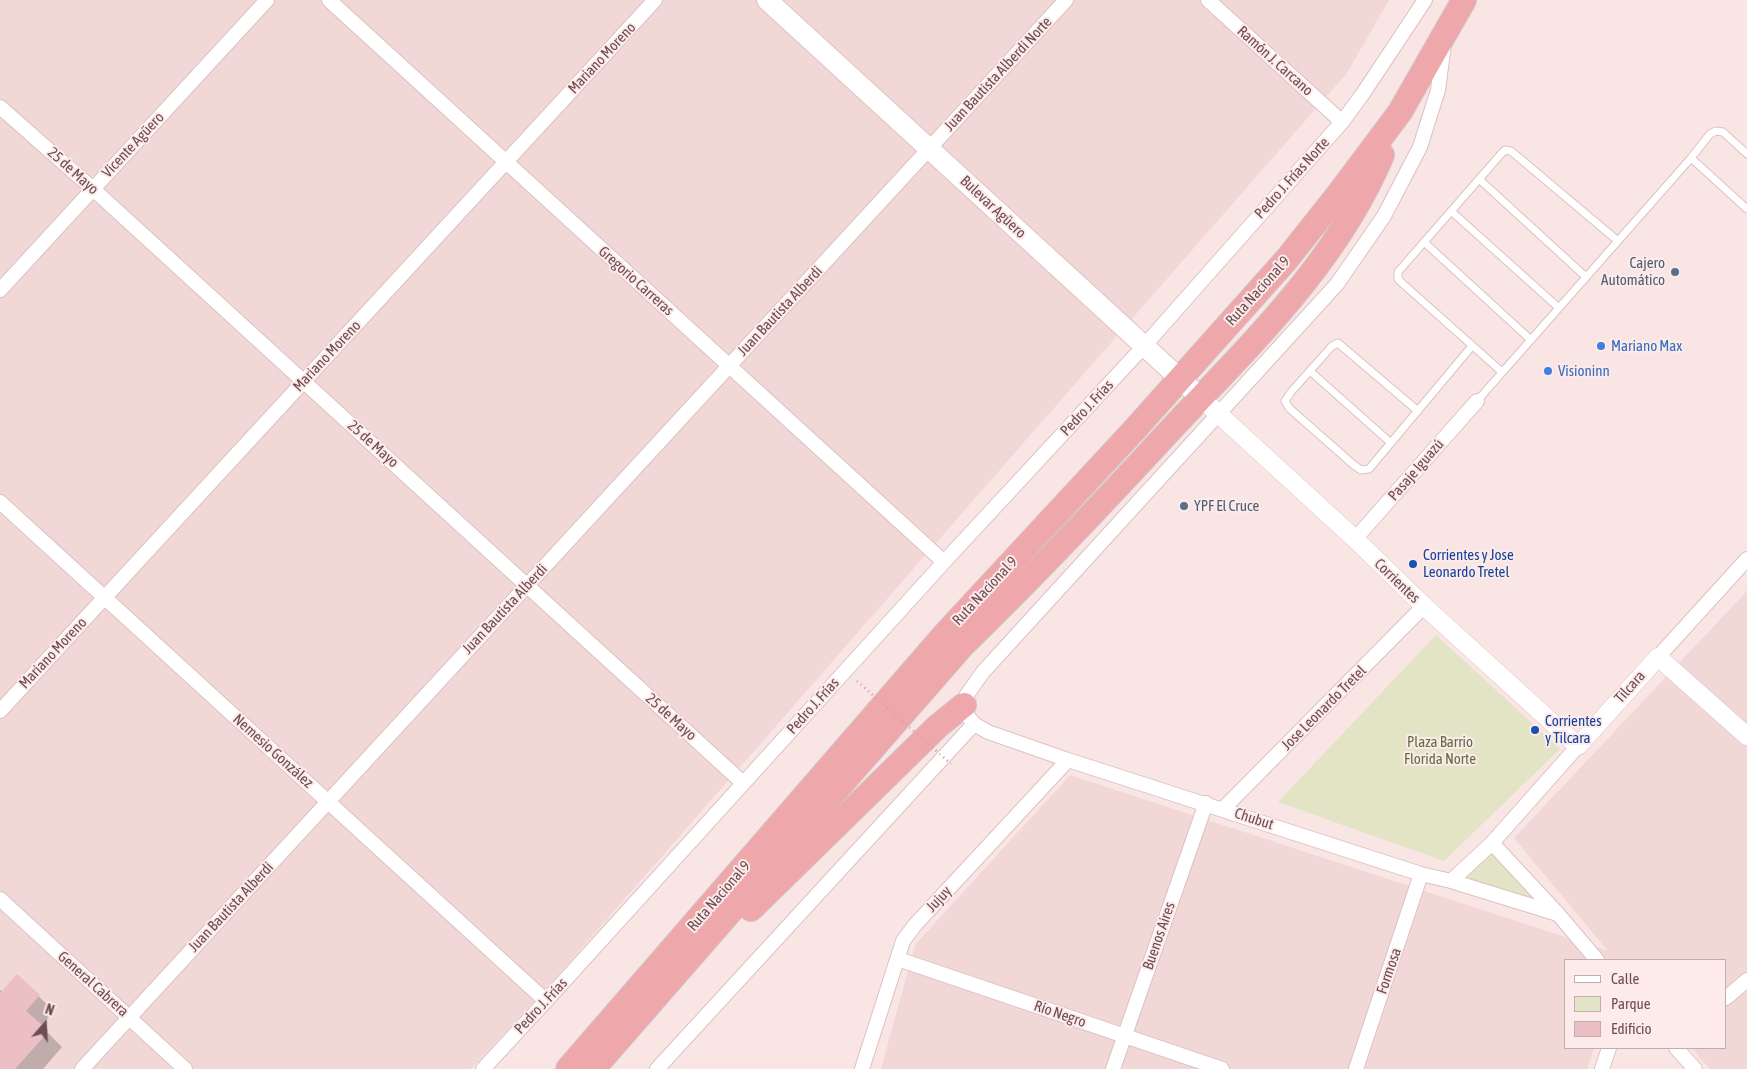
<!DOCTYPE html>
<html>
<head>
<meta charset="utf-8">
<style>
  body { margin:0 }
  #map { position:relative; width:1747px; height:1069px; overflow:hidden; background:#f9e6e4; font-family:"Asap Condensed",sans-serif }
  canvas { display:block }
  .legend { position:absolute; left:1564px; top:959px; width:162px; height:90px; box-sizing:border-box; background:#fcebea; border:1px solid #c3acad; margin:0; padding:6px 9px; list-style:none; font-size:15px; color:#6e4d52 }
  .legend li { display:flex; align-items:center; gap:10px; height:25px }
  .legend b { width:25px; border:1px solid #c3acad }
  .north { position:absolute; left:20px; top:999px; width:50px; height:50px; -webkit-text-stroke:4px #fcebea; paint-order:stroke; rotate:19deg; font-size:14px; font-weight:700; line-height:20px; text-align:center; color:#6e4d52 }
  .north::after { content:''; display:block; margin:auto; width:18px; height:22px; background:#6e4d52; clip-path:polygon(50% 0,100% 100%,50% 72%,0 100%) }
</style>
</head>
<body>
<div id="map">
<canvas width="1747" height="1069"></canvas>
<ul class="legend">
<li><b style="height:6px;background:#fff"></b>Calle</li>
<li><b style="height:14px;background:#e2e4c5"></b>Parque</li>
<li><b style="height:14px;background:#ebbfc4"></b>Edificio</li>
</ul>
<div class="north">N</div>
</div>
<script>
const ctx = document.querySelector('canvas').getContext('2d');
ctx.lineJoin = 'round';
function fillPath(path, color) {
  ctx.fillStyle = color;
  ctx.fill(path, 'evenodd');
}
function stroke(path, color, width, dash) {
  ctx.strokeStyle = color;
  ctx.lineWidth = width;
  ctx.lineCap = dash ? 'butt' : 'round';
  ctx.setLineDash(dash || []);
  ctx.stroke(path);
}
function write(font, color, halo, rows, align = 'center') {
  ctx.font = font + ' "Asap Condensed",sans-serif';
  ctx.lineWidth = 4;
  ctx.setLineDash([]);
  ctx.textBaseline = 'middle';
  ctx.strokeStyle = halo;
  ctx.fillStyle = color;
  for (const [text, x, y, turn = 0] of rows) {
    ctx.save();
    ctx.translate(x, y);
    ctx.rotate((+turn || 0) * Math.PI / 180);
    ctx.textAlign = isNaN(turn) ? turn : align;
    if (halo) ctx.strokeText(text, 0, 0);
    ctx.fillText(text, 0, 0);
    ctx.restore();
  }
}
const residential = new Path2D(`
  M0,0h1389l-42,73 -794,908 -82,88h-471z
  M1747,591v478h-37l-19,-21h35v-88h-160v88h28l-7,21h-706l34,-124 155,-170 538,176 -94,-113z`);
const green = new Path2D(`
  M1436,635l124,114 -116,112 -166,-59z
  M1492,847l59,63 -95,-30z`);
const shadow = new Path2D(`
  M17,976l37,35 -13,15 21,21 -19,22h-43v-79l3,2z`);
const building = new Path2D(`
  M17,974l23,21 -14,16 23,20 -34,38h-15v-76z`);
const service = new Path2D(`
  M1691,158l56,51
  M1479,179l107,98
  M1451,211l108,97
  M1424,242l107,98
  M1310,371l81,72
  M1502,372l-100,-89 -4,-4v-7l103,-118 4,-4 6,1 107,90
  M1477,401l214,-243 19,-24 6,-3 7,1 24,22
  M1418,411l-80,-68 -6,3 -41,46 -6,9 4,7 66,58 6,4 8,-1 103,-123`);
const minor = new Path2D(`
  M329,0l615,562
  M1208,0l134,122
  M1444,44l-6,46 -18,57 -36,69 -47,68 -354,388 -17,24 -2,9 3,10 7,9 14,8 80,28 353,114 30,7 107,33
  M0,107l93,82 650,594
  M0,290l267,-290
  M0,502l546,499
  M1355,539l122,-138
  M1658,657l89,-98
  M0,711l655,-711
  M1223,809l201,-203
  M1492,843l66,71 39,46
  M1451,881l41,-38 86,-97
  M0,899l185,170
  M898,959l324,110
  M1726,998l21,-18
  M1676,1048l19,21
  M82,1069l984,-1069
  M483,1069l63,-68 398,-439 201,-217 197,-223 20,-27 63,-95
  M657,1069l317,-345
  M862,1069l41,-128 12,-16 153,-165
  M1113,1069l93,-266
  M1356,1069l65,-195
  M1602,1069l7,-21`);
const tertiary = new Path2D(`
  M1201,398l154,141 69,67 154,140 80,-89 89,79`);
const secondary = new Path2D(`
  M767,0l434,398`);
const trunk = new Path2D(`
  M751,909l187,-183 26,-21
  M568,1069l377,-435 191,-206 151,-169 53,-67 60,-80 64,-112
  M593,1069l369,-423c73,-71 143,-145 212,-220 78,-83 163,-164 208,-271`);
const pathBridge = new Path2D(`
  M857,681l94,83`);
const markers = [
  [1675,272,5,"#5c6f8a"],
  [1601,346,5,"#3f7fe0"],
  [1548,371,5,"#3f7fe0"],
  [1184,506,5,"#5c6f8a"],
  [1413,564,5,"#1a4fb4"],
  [1535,730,5,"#1a4fb4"]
];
const streetNames = [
  ["Mariano Moreno",602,58,-47],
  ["Ramón J. Carcano",1275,61,42],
  ["Juan Bautista Alberdi Norte",998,74,-47],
  ["Vicente Agüero",133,145,-47],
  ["25 de Mayo",73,171,42],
  ["Pedro J. Frías Norte",1292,178,-48],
  ["Bulevar Agüero",993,207,43],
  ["Gregorio Carreras",636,281,42],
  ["Ruta Nacional 9",1258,291,-48],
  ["Juan Bautista Alberdi",780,311,-47],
  ["Mariano Moreno",327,356,-47],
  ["Pedro J. Frías",1087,408,-47],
  ["25 de Mayo",373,444,42],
  ["Pasaje Iguazú",1416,470,-49],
  ["Corrientes",1397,581,44],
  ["Ruta Nacional 9",985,591,-47],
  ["Juan Bautista Alberdi",505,609,-47],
  ["Mariano Moreno",53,653,-47],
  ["Tilcara",1630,687,-48],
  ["Pedro J. Frías",813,706,-48],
  ["Jose Leonardo Tretel",1324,708,-45],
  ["25 de Mayo",671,717,42],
  ["Nemesio González",273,751,42],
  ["Chubut",1254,819,18],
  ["Ruta Nacional 9",719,896,-49],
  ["Jujuy",939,899,-47],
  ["Juan Bautista Alberdi",231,907,-47],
  ["Buenos Aires",1159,936,-71],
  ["Formosa",1389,971,-71],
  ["General Cabrera",93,984,42],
  ["Pedro J. Frías",541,1006,-47],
  ["Río Negro",1060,1014,19]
];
const serviceNames = [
  ["Cajero",1665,263],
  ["Automático",1665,280],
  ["YPF El Cruce",1194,506,"left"]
];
const shopNames = [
  ["Mariano Max",1611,346],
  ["Visioninn",1558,371]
];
const transitNames = [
  ["Corrientes y Jose",1423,555],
  ["Leonardo Tretel",1423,572],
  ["Corrientes",1545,721],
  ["y Tilcara",1545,738]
];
const parkNames = [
  ["Plaza Barrio",1440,742],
  ["Florida Norte",1440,759]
];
fillPath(residential, '#f1d8d6');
fillPath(green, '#e2e4c5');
fillPath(shadow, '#0003');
fillPath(building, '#ebbfc4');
stroke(service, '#dcc1c2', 9);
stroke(minor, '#dcc1c2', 16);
stroke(tertiary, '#dcc1c2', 19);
stroke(secondary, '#e2c2c3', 22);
stroke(trunk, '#d1c6c8', 26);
stroke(service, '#fff', 7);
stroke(minor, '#fff', 14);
stroke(tertiary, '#fff', 18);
stroke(secondary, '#fff', 20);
stroke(trunk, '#eea8ac', 24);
stroke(pathBridge, '#cfa3a8', 3, [1, 4]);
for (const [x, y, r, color] of markers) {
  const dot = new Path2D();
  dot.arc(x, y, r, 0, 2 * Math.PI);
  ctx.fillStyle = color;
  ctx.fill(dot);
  stroke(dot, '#fcebea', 2);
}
write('15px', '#6e4d52', '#fcebea', streetNames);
write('15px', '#4e5e75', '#fcebea', serviceNames, 'right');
write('15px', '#366cbe', '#fcebea', shopNames, 'left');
write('15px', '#164399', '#fcebea', transitNames, 'left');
write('15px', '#656d44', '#fcebea', parkNames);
</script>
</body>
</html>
